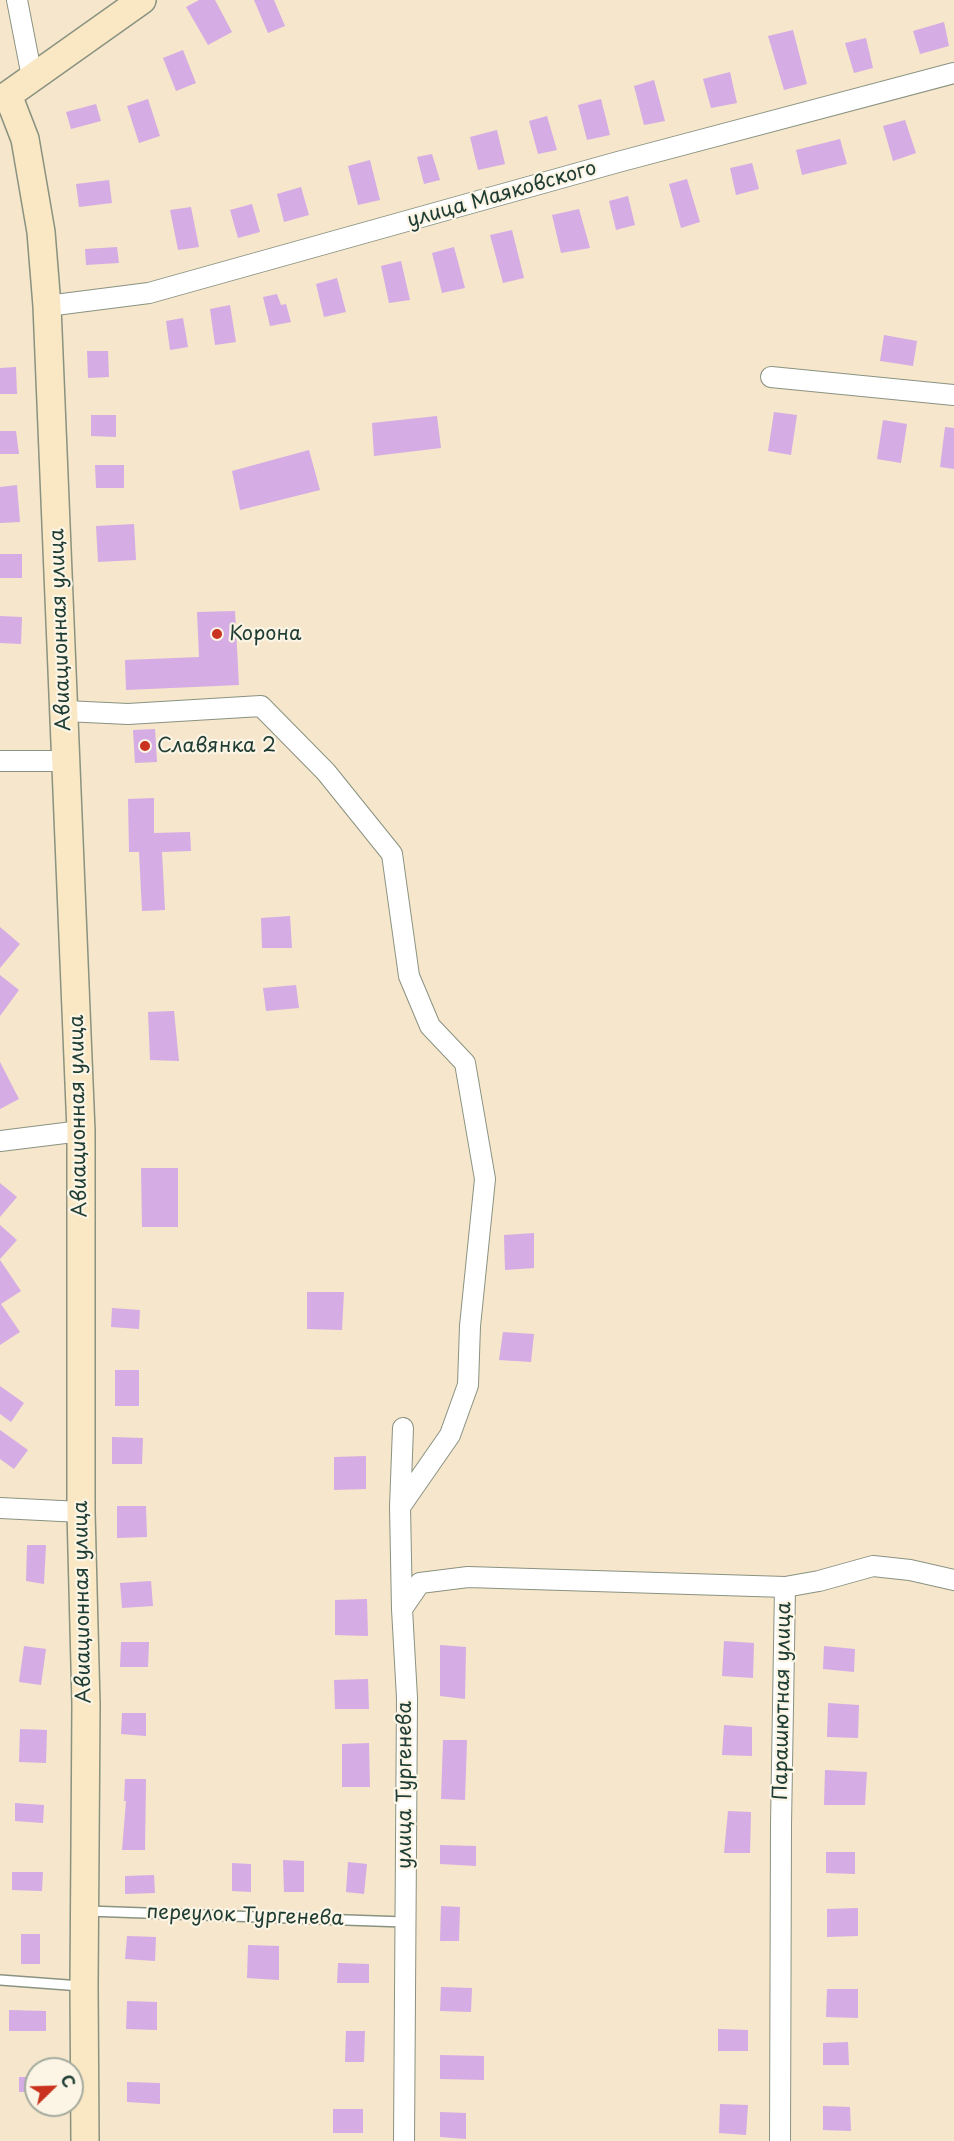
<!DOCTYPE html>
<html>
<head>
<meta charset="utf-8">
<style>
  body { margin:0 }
  #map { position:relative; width:954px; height:2141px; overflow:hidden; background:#f5e6cc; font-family:"Playpen Sans",sans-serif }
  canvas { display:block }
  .north { position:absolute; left:24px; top:2057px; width:60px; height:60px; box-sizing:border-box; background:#fcf5e5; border:2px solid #a4ab9e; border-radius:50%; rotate:67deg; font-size:16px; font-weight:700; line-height:24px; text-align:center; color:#1f3d34 }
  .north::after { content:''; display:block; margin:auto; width:21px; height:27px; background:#c8321e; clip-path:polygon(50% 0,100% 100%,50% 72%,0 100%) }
</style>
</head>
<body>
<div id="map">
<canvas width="954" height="2141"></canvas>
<div class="north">С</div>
</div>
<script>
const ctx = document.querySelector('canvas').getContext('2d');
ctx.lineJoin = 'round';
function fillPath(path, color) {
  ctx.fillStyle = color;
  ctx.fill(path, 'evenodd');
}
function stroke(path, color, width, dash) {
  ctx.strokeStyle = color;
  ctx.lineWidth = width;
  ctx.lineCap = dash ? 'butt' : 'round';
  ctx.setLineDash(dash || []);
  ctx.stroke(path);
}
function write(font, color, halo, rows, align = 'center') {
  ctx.font = font + ' "Playpen Sans",sans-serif';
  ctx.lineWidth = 4.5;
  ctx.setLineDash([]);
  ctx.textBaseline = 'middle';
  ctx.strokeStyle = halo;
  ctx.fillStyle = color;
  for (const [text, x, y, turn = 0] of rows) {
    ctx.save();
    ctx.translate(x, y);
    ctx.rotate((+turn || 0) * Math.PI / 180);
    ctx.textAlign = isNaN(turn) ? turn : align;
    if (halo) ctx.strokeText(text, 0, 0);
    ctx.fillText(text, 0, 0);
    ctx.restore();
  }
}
const building = new Path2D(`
  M199,0h16l17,32 -24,13 -22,-38z
  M254,0h20l11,26 -17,7z
  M944,22l5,24 -29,8 -7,-23z
  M793,30l14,54 -23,6 -16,-54z
  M866,38l7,30 -19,5 -9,-30z
  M183,50l13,33 -20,8 -13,-33z
  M730,72l7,31 -26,5 -8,-29z
  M654,80l11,41 -21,4 -10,-39z
  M148,99l12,37 -21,7 -12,-37z
  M601,99l9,36 -23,5 -9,-35z
  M96,104l5,17 -30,8 -5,-17z
  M547,116l10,34 -19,4 -9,-33z
  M905,120l11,33 -23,8 -10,-35z
  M497,130l8,34 -27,6 -8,-33z
  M840,139l7,25 -45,11 -6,-25z
  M432,154l8,26 -16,4 -7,-27z
  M370,160l10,40 -22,5 -10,-39z
  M752,163l7,26 -23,6 -6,-27z
  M687,179l13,43 -19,6 -12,-44z
  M109,180l3,23 -33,4 -3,-23z
  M301,187l8,28 -25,7 -7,-28z
  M628,196l7,29 -19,5 -7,-29z
  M252,204l8,28 -22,6 -8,-28z
  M191,207l8,40 -21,3 -8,-40z
  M579,209l11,39 -29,5 -9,-38z
  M512,230l12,48 -21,5 -13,-48z
  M117,247l2,16 -33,2 -1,-16z
  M454,247l11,41 -23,5 -10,-40z
  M401,261l9,39 -21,3 -8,-37z
  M337,278l9,34 -22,5 -8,-33z
  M277,294l4,11 5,-1 5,18 -21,4 -7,-29z
  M230,305l6,37 -21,3 -5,-36z
  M183,318l5,29 -18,3 -4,-29z
  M884,335l33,6 -4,25 -33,-5z
  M87,351h21l1,26 -21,1z
  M16,367l1,27h-17v-26z
  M774,412l23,3 -6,40 -23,-4z
  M91,415h25v22l-25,-1z
  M437,416l4,32 -67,8 -2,-33z
  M883,420l24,4 -6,39 -24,-4z
  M945,427l9,1v41l-14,-2z
  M0,431h16l3,23h-19z
  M309,450l11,40 -80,20 -8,-39z
  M95,465h29v23h-28z
  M17,485l3,37 -20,1v-36z
  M134,524l2,36 -38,2 -2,-36z
  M0,554h22v24h-22z
  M235,611l4,74 -113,5 -1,-30 74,-3 -2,-45z
  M0,616l22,1 -1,27 -21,-1z
  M155,729l2,33 -22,1 -2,-33z
  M154,798v35l36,-1 1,19 -29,1 3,58 -23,1 -3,-59h-10l-1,-53z
  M290,916l2,32h-30l-1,-30z
  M0,927l20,17 -20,24z
  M0,975l19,15 -19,26z
  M296,985l3,23 -33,3 -3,-23z
  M174,1011l5,50 -29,-1 -2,-48z
  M0,1062l19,37 -19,10z
  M141,1168h37v59h-36z
  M0,1183l17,14 -17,20z
  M0,1225l17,15 -17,19z
  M534,1233v35l-29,2 -1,-35z
  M0,1260l21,31 -20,13 19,28 -20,13z
  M307,1292h37l-2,38 -35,-1z
  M112,1308l28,2 -1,19 -28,-2z
  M503,1332l31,2 -3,28 -32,-2z
  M115,1370h24v36h-24z
  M0,1386l24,17 -13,19 -11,-8z
  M0,1430l28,20 -14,19 -14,-10z
  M112,1437l31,1 -1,26h-30z
  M366,1456v33l-32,1v-33z
  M117,1506h29l1,31 -30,1z
  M27,1545h19l-2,39 -18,-3z
  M151,1581l2,25 -31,2 -2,-25z
  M367,1599l1,37 -33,-1v-35z
  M724,1641l30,2 -1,35 -31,-2z
  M121,1642h28l-1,25h-28z
  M440,1645l26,2 -1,52 -25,-3z
  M24,1646l22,3 -5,36 -22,-3z
  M824,1646l31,3 -1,23 -31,-3z
  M368,1679l1,30h-34l-1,-29z
  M828,1703l31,2 -1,33 -31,-1z
  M122,1713h24v23l-25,-2z
  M724,1725l28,2v29l-30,-1z
  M20,1729l27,1 -1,33 -27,-1z
  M443,1740h24l-2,60 -24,-1z
  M369,1743l1,44h-28v-43z
  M825,1770l42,2 -2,33h-41z
  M125,1779h21l-1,71h-23l4,-49h-2z
  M15,1803l29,2 -1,18 -28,-2z
  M728,1811l23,1 -1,41h-26z
  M440,1845l36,1v20l-36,-2z
  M826,1852h29v22l-29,-1z
  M283,1860l21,1v31h-20z
  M348,1862l19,2 -3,30 -18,-2z
  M232,1863l19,1v28l-19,-1z
  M12,1872h31l-1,19 -30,-1z
  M154,1875l1,18 -30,1v-18z
  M441,1906l19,1 -1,34h-19z
  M858,1908v28l-31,1v-28z
  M21,1934h19v30h-19z
  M127,1936l29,1 -1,24 -30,-2z
  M248,1945l31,1v34l-32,-2z
  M338,1963l31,1v19h-32z
  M441,1987l31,1 -1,24 -31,-1z
  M827,1989h31v29l-32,-1z
  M127,2001l30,1v28l-31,-1z
  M9,2010l37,1v20h-37z
  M718,2029l30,1v21h-30z
  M346,2031h19l-1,31h-19z
  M848,2042l1,23h-26v-22z
  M440,2055l44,1v24l-44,-1z
  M19,2077h17v15h-17z
  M127,2082l33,1v21l-33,-2z
  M720,2104l28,1 -2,30 -27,-2z
  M823,2106l27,1 1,24 -28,-1z
  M333,2109h30v24h-30z
  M440,2112l26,1v26l-26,-2z`);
const lane = new Path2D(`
  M87,1911l317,11
  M0,1980l81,6`);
const street = new Path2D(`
  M17,0l15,77
  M47,306l102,-13 469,-131 336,-89
  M771,377l183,18
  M65,711l63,3 133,-8 65,66 66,82 17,122 21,50 35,37 20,116 -15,147 -2,59 -18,50 -50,72
  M0,761h66
  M0,1141l81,-10
  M403,1428l-3,79 2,102 5,89 -3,443
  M0,1508l81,4
  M785,1587l34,-6 54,-15 37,4 44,10
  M402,1609l18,-26 48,-6 317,10 -4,238 -1,316`);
const secondary = new Path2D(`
  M8,95l17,44 16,93 6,74 34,825v381l5,192 -2,282 1,155
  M0,99l8,-4 134,-95`);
const markers = [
  [217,634,6,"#c8321e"],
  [145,746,6,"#c8321e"]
];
const streetNames = [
  ["улица Маяковского",502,195,-16],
  ["Авиационная улица",61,630,-92],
  ["Авиационная улица",79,1116,-91],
  ["Авиационная улица",83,1602,-91],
  ["Парашютная улица",783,1701,-89],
  ["улица Тургенева",405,1785,-90],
  ["переулок Тургенева",245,1916,2]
];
const poiNames = [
  ["Корона",229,634],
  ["Славянка 2",157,746]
];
fillPath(building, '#d5ace4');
stroke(lane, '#8a9280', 12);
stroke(street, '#8a9280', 22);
stroke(secondary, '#8a9280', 30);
stroke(lane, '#fff', 9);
stroke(street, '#fff', 20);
stroke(secondary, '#fae7c3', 27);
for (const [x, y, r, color] of markers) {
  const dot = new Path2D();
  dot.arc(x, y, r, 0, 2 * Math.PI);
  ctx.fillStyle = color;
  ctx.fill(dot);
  stroke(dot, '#fcf5e5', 2);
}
write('20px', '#1f3d34', '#fcf5e5', streetNames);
write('20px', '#1f3d34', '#fcf5e5', poiNames, 'left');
</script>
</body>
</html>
